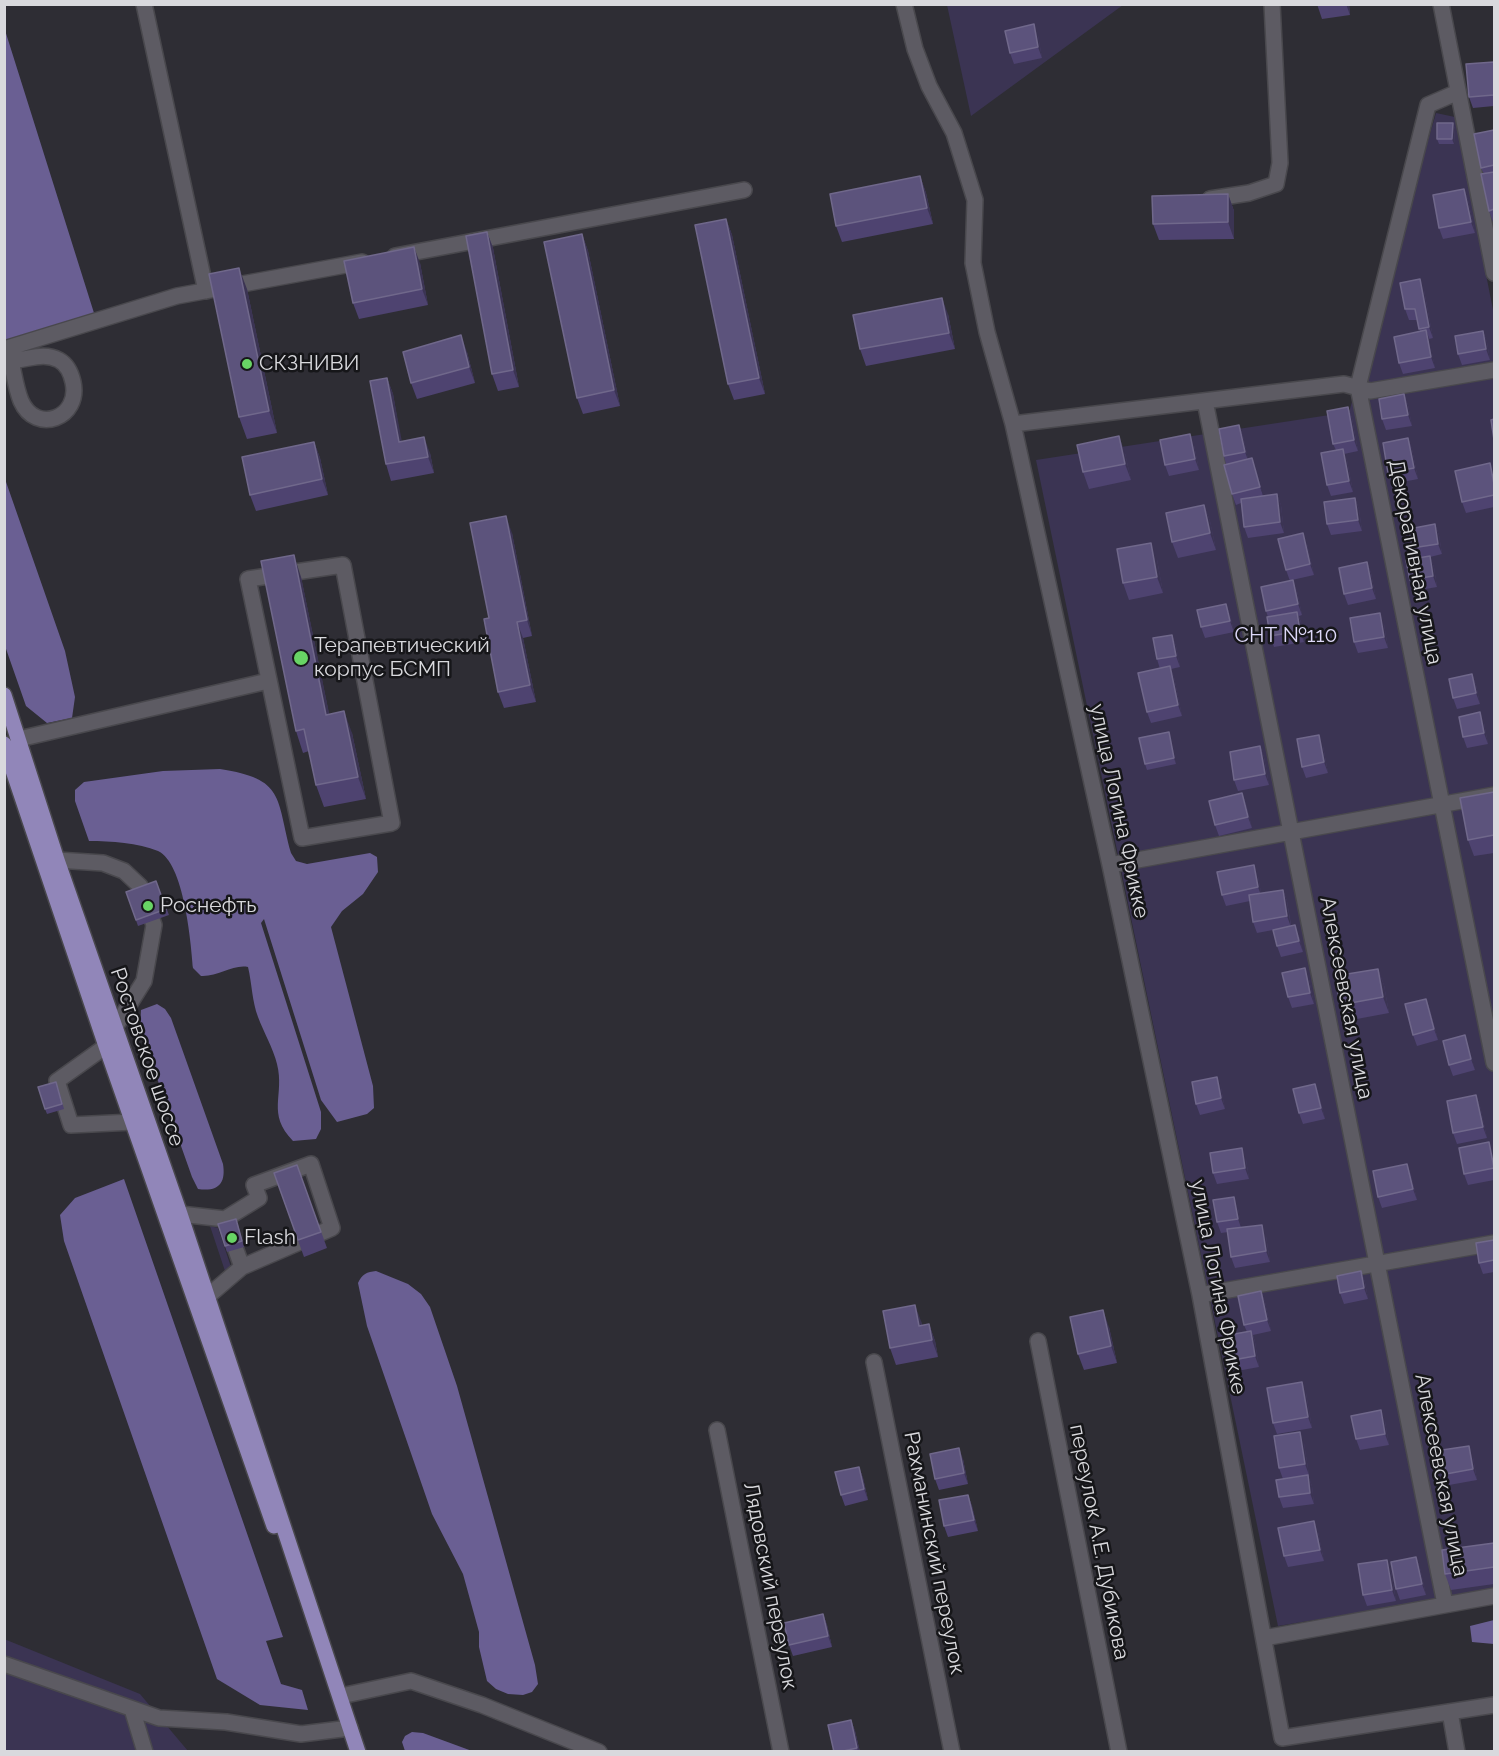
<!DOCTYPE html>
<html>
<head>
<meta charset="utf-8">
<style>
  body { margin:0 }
  #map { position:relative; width:1499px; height:1756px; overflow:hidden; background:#2e2d34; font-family:Raleway,sans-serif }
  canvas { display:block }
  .frame { position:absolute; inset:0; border:6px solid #d9d9dd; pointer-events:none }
</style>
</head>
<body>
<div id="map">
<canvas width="1499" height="1756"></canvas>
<div class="frame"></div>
</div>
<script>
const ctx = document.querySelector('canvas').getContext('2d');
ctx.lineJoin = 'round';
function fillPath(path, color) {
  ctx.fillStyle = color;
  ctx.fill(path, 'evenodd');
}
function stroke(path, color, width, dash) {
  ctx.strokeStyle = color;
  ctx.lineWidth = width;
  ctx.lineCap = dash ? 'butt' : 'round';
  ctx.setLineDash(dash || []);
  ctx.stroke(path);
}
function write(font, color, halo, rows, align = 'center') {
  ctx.font = font + ' Raleway,sans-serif';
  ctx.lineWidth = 5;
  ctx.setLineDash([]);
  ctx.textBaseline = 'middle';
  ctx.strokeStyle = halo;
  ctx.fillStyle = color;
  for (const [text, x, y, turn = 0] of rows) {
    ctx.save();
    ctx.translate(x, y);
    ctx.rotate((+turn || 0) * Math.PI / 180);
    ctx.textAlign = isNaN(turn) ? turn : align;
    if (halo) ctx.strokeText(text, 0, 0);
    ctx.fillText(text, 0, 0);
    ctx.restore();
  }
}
const green = new Path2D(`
  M947,5h176l-152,111z
  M1436,113l19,4 39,198v1275l-216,36 -242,-1166 313,-48z
  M210,1226l8,2 13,39 -6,4z
  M4,1639l136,55 48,57h-183z`);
const forest = new Path2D(`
  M4,27l90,286 -89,30 -1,-1z
  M5,479l60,172 10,46 -3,21 -25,5 -21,-17 -21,-60z
  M220,769c65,10 56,28 71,84l5,8 11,3 63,-11 7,4 1,15 -15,22 -21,17 -11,16 42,159 1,22 -7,6 -30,8 -16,-22 -57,-181 -3,4 60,189v17l-5,10 -23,2c-27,-28 -8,-45 -16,-77 -4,-16 -13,-31 -19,-47 -6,-16 -6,-33 -10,-50 -15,-3 -30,10 -47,9l-8,-8c-2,-26 -9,-105 -35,-117 -20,-8 -47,-10 -69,-10l-14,-40v-11l9,-8 79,-11z
  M157,1004l8,5 6,9 52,146c3,19 -4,28 -25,25l-6,-12 -52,-147 1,-20z
  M124,1179l159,458 -17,4 15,43 21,6 6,20 -48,-5 -43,-26 -153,-438 -4,-26 15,-17z
  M376,1271l32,13 13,10 9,13 27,79 78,279 3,19 -6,8 -9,3 -15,-1 -12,-5 -9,-8 -8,-34v-15l-16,-58 -31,-60 -65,-188 -9,-43c4,-9 9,-11 18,-12z
  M1494,1620v24l-22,-2 -2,-16z
  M412,1732l11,1 49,18h-67l-3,-9 3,-6z`);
const minor = new Path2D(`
  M144,4l62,287
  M904,4l11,45 14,37 25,47 21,67 -2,63 14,69 26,92 97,441 90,430 82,443 212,-33
  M1441,4l53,269
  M1458,92l-30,13 -70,282 136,676
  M1210,199l39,-6 27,-9 4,-21 -8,-159
  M395,256l349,-66
  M4,349l173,-53 185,-34
  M4,360c19,3 37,-10 55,0 9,5 12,13 14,22 8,36 -37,53 -52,19 -5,-12 -7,-27 -10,-40
  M1205,401l240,1203
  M1013,424l331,-40 26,7 124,-21
  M343,565l49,258 -90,15 -54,-259z
  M19,739l249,-58
  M57,860l46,3 21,8 16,15 14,39 -10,56 -30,48
  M1110,865l384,-70
  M106,1046l-49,35 14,44 62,-3
  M180,1214l45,5 17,48 -35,30
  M225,1219l34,-21 -5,-13 57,-21 21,64 -90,39
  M1200,1295l294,-52
  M1038,1341l81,411
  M874,1362l78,390
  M717,1430l64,322
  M1264,1638l230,-42
  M4,1664l155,54 67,4 75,12 49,-6
  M341,1696l70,-15 71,24 117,47
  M132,1709l13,43
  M1450,1712l7,40`);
const major = new Path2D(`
  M4,695l53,165 123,354 178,538
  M4,744l102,302 168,480`);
const wall = new Path2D(`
  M1317,4h32l1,11 -28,4z
  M1038,35l4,23 -28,6 -4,-11z
  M1494,62v44l-21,2 -4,-11z
  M1453,123l2,6 -1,15h-15l-2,-5z
  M1494,130v91l-1,1 -4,-11 -5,-37 -3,-6z
  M920,176l6,17 7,31 -91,18 -6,-16z
  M1464,189l4,11 7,33 -32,6 -4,-11z
  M1228,194l6,17v28l-75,1 -6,-16z
  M726,219l6,16 33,159 -31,6 -6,-16z
  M487,232l6,16 26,139 -21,4 -6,-17z
  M582,234l6,17 32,155 -37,8 -6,-16z
  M420,263l8,42 -69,14 -6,-16z
  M247,289l30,144 -30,6 -8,-22z
  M1424,290l9,48 -4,1 6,29 -32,6 -4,-11 21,-32 -3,-11h-8l-4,-11z
  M948,314l7,35 -89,17 -6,-17z
  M1483,331l4,11 3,18 -28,5 -4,-11z
  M467,352l8,31 -58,16 -6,-16z
  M387,378l6,16 8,47 29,12 4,20 -43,8 -5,-17z
  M1404,394l4,11 4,21 -26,4 -4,-11z
  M1348,407l4,11 6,33 -14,3 3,6 6,32 -22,4 -4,-11 9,-35 -3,-6z
  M1239,425l4,11 5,23 8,10 7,27 14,-2 4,11 3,28 -36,5 -4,-11 -3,-24 -5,2 -4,-11 -6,-30 -2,-8z
  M1408,438l4,11 6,30 -26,5 -4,-11z
  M314,442l6,16 8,37 -72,16 -6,-16z
  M1194,445l5,25 -30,6 -4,-11z
  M1125,453l6,27 -42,9 -6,-17z
  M1494,474v33l-28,6 -4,-11z
  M1355,498l4,11 3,22 -31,4 -4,-11z
  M1204,505l6,16 6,29 -38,8 -6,-16z
  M1435,524l4,11 3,19 -12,3 4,10 3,20 -23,4 -4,-11 6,-22 -4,-10z
  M512,533l20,103 -9,2 13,64 -32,6 -6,-16 -9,-74z
  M1307,544l7,31 -22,5 5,11 5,24 -3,1 2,7 3,19 -30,5 -4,-11 -2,-19 -2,-6 24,-30 -4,-11z
  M1157,559l6,34 -34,7 -6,-17z
  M1367,562l4,11 5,26 -28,6 -4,-11z
  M301,577l28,137 23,19 14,66 -42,8 -8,-22 -7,-34 -6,2 -7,-22z
  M1226,604l4,11 4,17 -29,6 -4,-11z
  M1384,624l4,24 -30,5 -4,-11z
  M1172,635l4,11 4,21 -9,2 3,8 8,39 -31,7 -4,-11 13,-43 -3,-10z
  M1472,674l4,11 4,19 -23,5 -4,-11z
  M1484,723l4,21 -21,4 -4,-11z
  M1169,732l7,32 -29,6 -2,-6z
  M1260,746l4,11 5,28 -31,6 -4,-11z
  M1323,746l5,27 -22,5 -4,-11z
  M1242,793l4,11 6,24 -33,8 -4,-11z
  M1494,794v59l-20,3 -6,-16z
  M1258,876l3,17 22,-3 4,11 4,24 8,11 4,16 -22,5 -4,-11 -4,-16 -16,3 -4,-11 -3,-21 -24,5 -4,-11z
  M156,881l13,34 -31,11 -12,-34z
  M1378,969l6,16 5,28 -43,8 -6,-16z
  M1309,979l5,25 -22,4 -4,-11z
  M1426,999l4,11 8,30 -21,6 -4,-11z
  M1465,1035l10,35 -22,6 -4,-11z
  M1315,1084l4,11 6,24 -22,5 -4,-11z
  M58,1087l6,22 -17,5 -2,-5z
  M1221,1088l4,21 -25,6 -4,-11z
  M1476,1095l4,11 7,32 -30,6 -4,-11z
  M1493,1153l1,5v22l-26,5 -4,-11z
  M1246,1159l3,20 -32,5 -4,-11z
  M1407,1164l4,11 6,25 -35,8 -4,-11z
  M297,1165l30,83 -23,9 -30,-84z
  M1238,1208l3,19 25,9 4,26 -35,6 -4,-11 -3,-25 -7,1 -4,-11z
  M238,1225l6,22 -17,5 -2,-6z
  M1494,1240v32l-11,2 -4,-11z
  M1361,1271l4,11 3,17 -24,5 -4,-11z
  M1261,1291l4,11 6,29 -18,4 2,7 4,25 -22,4 -4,-11 14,-28 -3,-7z
  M921,1321l1,5 7,-2 6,17 3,16 -42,8 -6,-17z
  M1109,1327l8,36 -33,7 -6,-16z
  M1306,1393l6,35 -35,6 -4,-11z
  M1385,1421l4,24 -29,5 -4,-11z
  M1304,1443l5,32 -1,1 4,10 2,18 -31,4 -4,-11 4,-18 -4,-11z
  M1473,1457l4,23 -28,5 -3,-11z
  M963,1459l5,25 -29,6 -4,-11z
  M859,1467l4,11 5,22 -23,6 -4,-11z
  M968,1495l4,11 6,25 -30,6 -4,-11z
  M1318,1532l6,29 -36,6 -4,-11z
  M1494,1543v41l-43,6 -6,-16z
  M1416,1557l4,11 6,27 -26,5 -4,-11z
  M1391,1571l5,30 -29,5 -4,-11z
  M823,1614l4,11 5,22 -39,9 -4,-11z
  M851,1720l4,11 5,21h-26z`);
const shadedWall = new Path2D(`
  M1346,4h3l1,11z
  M1034,24l4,11 4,23 -4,-11z
  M1453,123l2,6 -1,15 -2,-5z
  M920,176l6,17 7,31 -6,-16z
  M1464,189l4,11 7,33 -4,-11z
  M1228,194l6,17v28l-6,-17z
  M726,219l6,16 33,159 -6,-16z
  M487,232l6,16 26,139 -6,-17z
  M582,234l6,17 32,155 -6,-16z
  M414,247l6,16 8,42 -6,-16z
  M239,268l8,21 30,144 -8,-22z
  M1420,279l4,11 9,48 -4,-11z
  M942,298l6,16 7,35 -6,-16z
  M1426,330l4,11 5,27 -4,-11z
  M1483,331l4,11 3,18 -4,-11z
  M461,335l6,17 8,31 -6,-16z
  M387,378l6,16 12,64 -6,-16z
  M1404,394l4,11 4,21 -4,-11z
  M1348,407l4,11 6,33 -4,-11z
  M1239,425l4,11 6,27 -4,-11z
  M1190,434l4,11 5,25 -4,-11z
  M1119,436l6,17 6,27 -6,-16z
  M424,437l6,16 4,20 -6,-16z
  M1408,438l4,11 6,30 -4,-11z
  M314,442l6,16 8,37 -6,-16z
  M1343,449l4,11 6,32 -4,-11z
  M1252,458l4,11 8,29 -4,-11z
  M1277,494l4,11 3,28 -4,-11z
  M1355,498l4,11 3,22 -4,-11z
  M1204,505l6,16 6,29 -6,-17z
  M506,516l6,17 20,103 -5,-16z
  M1435,524l4,11 3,19 -4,-10z
  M1303,533l4,11 7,31 -4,-11z
  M1151,543l6,16 6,34 -6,-16z
  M294,555l7,22 33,160 -8,-22z
  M1430,556l4,11 3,20 -4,-11z
  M1367,562l4,11 5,26 -4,-11z
  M1293,580l4,11 5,24 -4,-11z
  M1226,604l4,11 4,17 -4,-11z
  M1297,612l4,11 3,19 -4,-11z
  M1380,613l4,11 4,24 -4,-11z
  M517,622l6,16 13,64 -6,-17z
  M1172,635l4,11 4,21 -4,-11z
  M1170,666l4,11 8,39 -4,-11z
  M1472,674l4,11 4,19 -4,-11z
  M344,711l8,22 14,66 -8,-22z
  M1480,712l4,11 4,21 -4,-11z
  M1169,732l2,5 5,27 -2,-6z
  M1319,735l4,11 5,27 -4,-11z
  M1260,746l4,11 5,28 -4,-11z
  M1242,793l4,11 6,24 -4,-11z
  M1254,865l4,11 4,22 -4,-11z
  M1283,890l4,11 4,26 -4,-11z
  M1295,925l4,11 4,16 -4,-11z
  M1305,968l4,11 5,25 -4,-11z
  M1378,969l6,16 5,28 -6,-16z
  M1426,999l4,11 8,30 -4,-11z
  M1465,1035l4,11 6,24 -4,-11z
  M1217,1077l4,11 4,21 -4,-11z
  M1315,1084l4,11 6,24 -4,-11z
  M1476,1095l4,11 7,32 -4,-11z
  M1489,1142l4,11 1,15z
  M1242,1148l4,11 3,20 -4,-11z
  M1407,1164l4,11 6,25 -4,-11z
  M1234,1197l4,11 4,22 -4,-11z
  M1262,1225l4,11 4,26 -4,-11z
  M1361,1271l4,11 3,17 -4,-11z
  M1261,1291l4,11 6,29 -4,-11z
  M915,1305l6,16 4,22 -6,-17z
  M1103,1310l6,17 8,36 -6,-17z
  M929,1324l6,17 3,16 -6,-17z
  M1251,1331l4,11 4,25 -4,-11z
  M1302,1382l4,11 6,35 -4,-11z
  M1381,1410l4,11 4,24 -4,-11z
  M1300,1432l4,11 5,32 -4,-11z
  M1469,1446l4,11 4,23 -4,-11z
  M959,1448l4,11 5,25 -4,-11z
  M859,1467l4,11 5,22 -4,-11z
  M1308,1475l4,11 2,18 -4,-11z
  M968,1495l4,11 6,25 -4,-11z
  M1314,1521l4,11 6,29 -4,-11z
  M1416,1557l4,11 6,27 -4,-11z
  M1387,1560l4,11 5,30 -4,-11z
  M823,1614l4,11 5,22 -4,-11z
  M851,1720l4,11 5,21h-2l-1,-4z`);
const building = new Path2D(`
  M1034,24l4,23 -28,6 -5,-22z
  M1494,62v33l-25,2 -3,-33z
  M1437,123h16l-1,16h-15z
  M1494,130v35l-13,3 -7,-34z
  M1494,172v37l-5,2 -8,-37z
  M920,176l7,32 -91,18 -6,-32z
  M1464,189l7,33 -32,6 -6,-33z
  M1228,194v28l-75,2 -1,-28z
  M726,219l33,159 -31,6 -33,-159z
  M487,232l26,138 -21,4 -26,-138z
  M582,234l32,156 -37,8 -33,-156z
  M414,247l8,42 -69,14 -9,-42z
  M239,268l30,143 -30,6 -30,-143z
  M1420,279l9,48 -10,2 -4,-20h-10l-5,-26z
  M942,298l7,35 -89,16 -7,-34z
  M1426,330l5,27 -32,6 -5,-26z
  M1483,331l3,18 -28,5 -3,-18z
  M461,335l8,32 -58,16 -8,-31z
  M387,378l12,64 25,-5 4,20 -42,7 -16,-83z
  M1404,394l4,21 -26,4 -3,-20z
  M1348,407l6,33 -21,4 -6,-33z
  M1494,419v21l-3,-20z
  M1239,425l6,27 -21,4 -5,-27z
  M1190,434l5,25 -30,6 -5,-25z
  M1119,436l6,28 -42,8 -6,-27z
  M1408,438l6,30 -26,5 -5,-30z
  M314,442l8,37 -72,16 -8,-38z
  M1343,449l6,32 -22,4 -6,-32z
  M1252,458l8,29 -28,7 -8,-29z
  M1490,463l4,21v11l-32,7 -7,-31z
  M1277,494l3,28 -36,5 -3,-28z
  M1355,498l3,22 -31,4 -3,-22z
  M1204,505l6,28 -38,9 -6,-29z
  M506,516l21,104 -10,2 13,63 -32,7 -14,-73 5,-1 -19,-95z
  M1435,524l3,20 -26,4 -3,-19z
  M1303,533l7,31 -24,6 -8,-31z
  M1151,543l6,34 -34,6 -6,-34z
  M294,555l32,160 18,-4 14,66 -42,8 -12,-56 -8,2 -35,-170z
  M1430,556l3,20 -23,4 -4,-20z
  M1367,562l5,26 -28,6 -5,-26z
  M1293,580l5,24 -32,7 -5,-24z
  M1226,604l4,17 -29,6 -4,-17z
  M1297,612l3,19 -30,5 -3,-19z
  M1380,613l4,24 -30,5 -4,-24z
  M1172,635l4,21 -19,3 -4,-21z
  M1170,666l8,39 -31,7 -9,-39z
  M1472,674l4,19 -23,5 -4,-19z
  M1480,712l4,21 -21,4 -4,-20z
  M1169,732l5,26 -29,6 -6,-26z
  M1319,735l5,27 -22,5 -5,-28z
  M1260,746l5,28 -31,6 -4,-28z
  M1494,792v43l-26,5 -8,-42z
  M1242,793l6,24 -33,8 -6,-24z
  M1254,865l4,22 -36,8 -5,-23z
  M156,881l10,28 -30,11 -10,-28z
  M1283,890l4,26 -34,6 -4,-27z
  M1295,925l4,16 -22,5 -4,-16z
  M1305,968l5,25 -22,4 -6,-24z
  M1378,969l5,28 -43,8 -5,-29z
  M1426,999l8,30 -21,6 -8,-31z
  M1465,1035l6,24 -22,6 -6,-24z
  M1217,1077l4,21 -25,6 -4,-22z
  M56,1082l6,22 -17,5 -7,-22z
  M1315,1084l6,24 -22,5 -6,-24z
  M1476,1095l7,32 -30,6 -6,-32z
  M1489,1142l5,26 -30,6 -5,-26z
  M1242,1148l3,20 -32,5 -3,-20z
  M1407,1164l6,25 -35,8 -5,-26z
  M297,1165l24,67 -23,8 -24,-67z
  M1234,1197l4,22 -21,3 -4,-22z
  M236,1219l6,22 -17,5 -7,-22z
  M1262,1225l4,26 -35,6 -4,-28z
  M1494,1240v20l-15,3 -3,-20z
  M1361,1271l3,17 -24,5 -3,-17z
  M1261,1291l6,29 -23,5 -6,-29z
  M915,1305l4,21 10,-2 3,16 -42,8 -7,-37z
  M1103,1310l8,36 -33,8 -8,-37z
  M1251,1331l4,25 -22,4 -4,-25z
  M1302,1382l6,35 -35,6 -6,-35z
  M1381,1410l4,24 -29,5 -5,-23z
  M1300,1432l5,32 -26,4 -5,-32z
  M1469,1446l4,23 -27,5 -4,-24z
  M959,1448l5,25 -29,6 -5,-25z
  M859,1467l5,22 -23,6 -6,-23z
  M1308,1475l2,18 -31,4 -3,-17z
  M968,1495l6,25 -30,6 -5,-26z
  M1314,1521l6,29 -36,6 -6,-28z
  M1494,1543v24l-49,7 -3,-24z
  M1416,1557l6,27 -26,5 -5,-27z
  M1387,1560l5,30 -29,5 -5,-31z
  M823,1614l5,22 -39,9 -5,-22z
  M851,1720l6,28 -18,4h-5l-6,-27z`);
const markers = [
  [247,364,6,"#68d465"],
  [301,658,8,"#68d465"],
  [148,906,6,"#68d465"],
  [232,1238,6,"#68d465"]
];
const poiNames = [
  ["СКЗНИВИ",259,364],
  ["Терапевтический",314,646],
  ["корпус БСМП",314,670],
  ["Роснефть",160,906],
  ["Flash",244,1238]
];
const streetNames = [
  ["Декоративная улица",1415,562,79],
  ["улица Логина Фрикке",1119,811,78],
  ["Алексеевская улица",1346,998,79],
  ["Ростовское шоссе",147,1057,71],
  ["улица Логина Фрикке",1218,1287,79],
  ["Алексеевская улица",1441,1475,79],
  ["переулок А.Е. Дубикова",1099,1542,79],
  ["Рахманинский переулок",934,1553,79],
  ["Лядовский переулок",770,1586,79]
];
const parkNames = [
  ["СНТ №110",1286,636]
];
fillPath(green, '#3b3453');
fillPath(forest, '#6a5f93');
stroke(minor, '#49484d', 18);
stroke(major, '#49484d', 18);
stroke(minor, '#5d5b63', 15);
stroke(major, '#9186b9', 15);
fillPath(wall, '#4e4370');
fillPath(shadedWall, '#3b3453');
fillPath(building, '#5c537c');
stroke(building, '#70688b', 1.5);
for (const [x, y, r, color] of markers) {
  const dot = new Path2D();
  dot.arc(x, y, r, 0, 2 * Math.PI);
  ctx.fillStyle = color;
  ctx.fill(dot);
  stroke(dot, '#161619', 2);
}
write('21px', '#d9d9dd', '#161619', poiNames, 'left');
write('21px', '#d9d9dd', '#161619', streetNames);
write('21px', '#ddd8f8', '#161619', parkNames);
</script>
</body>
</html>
